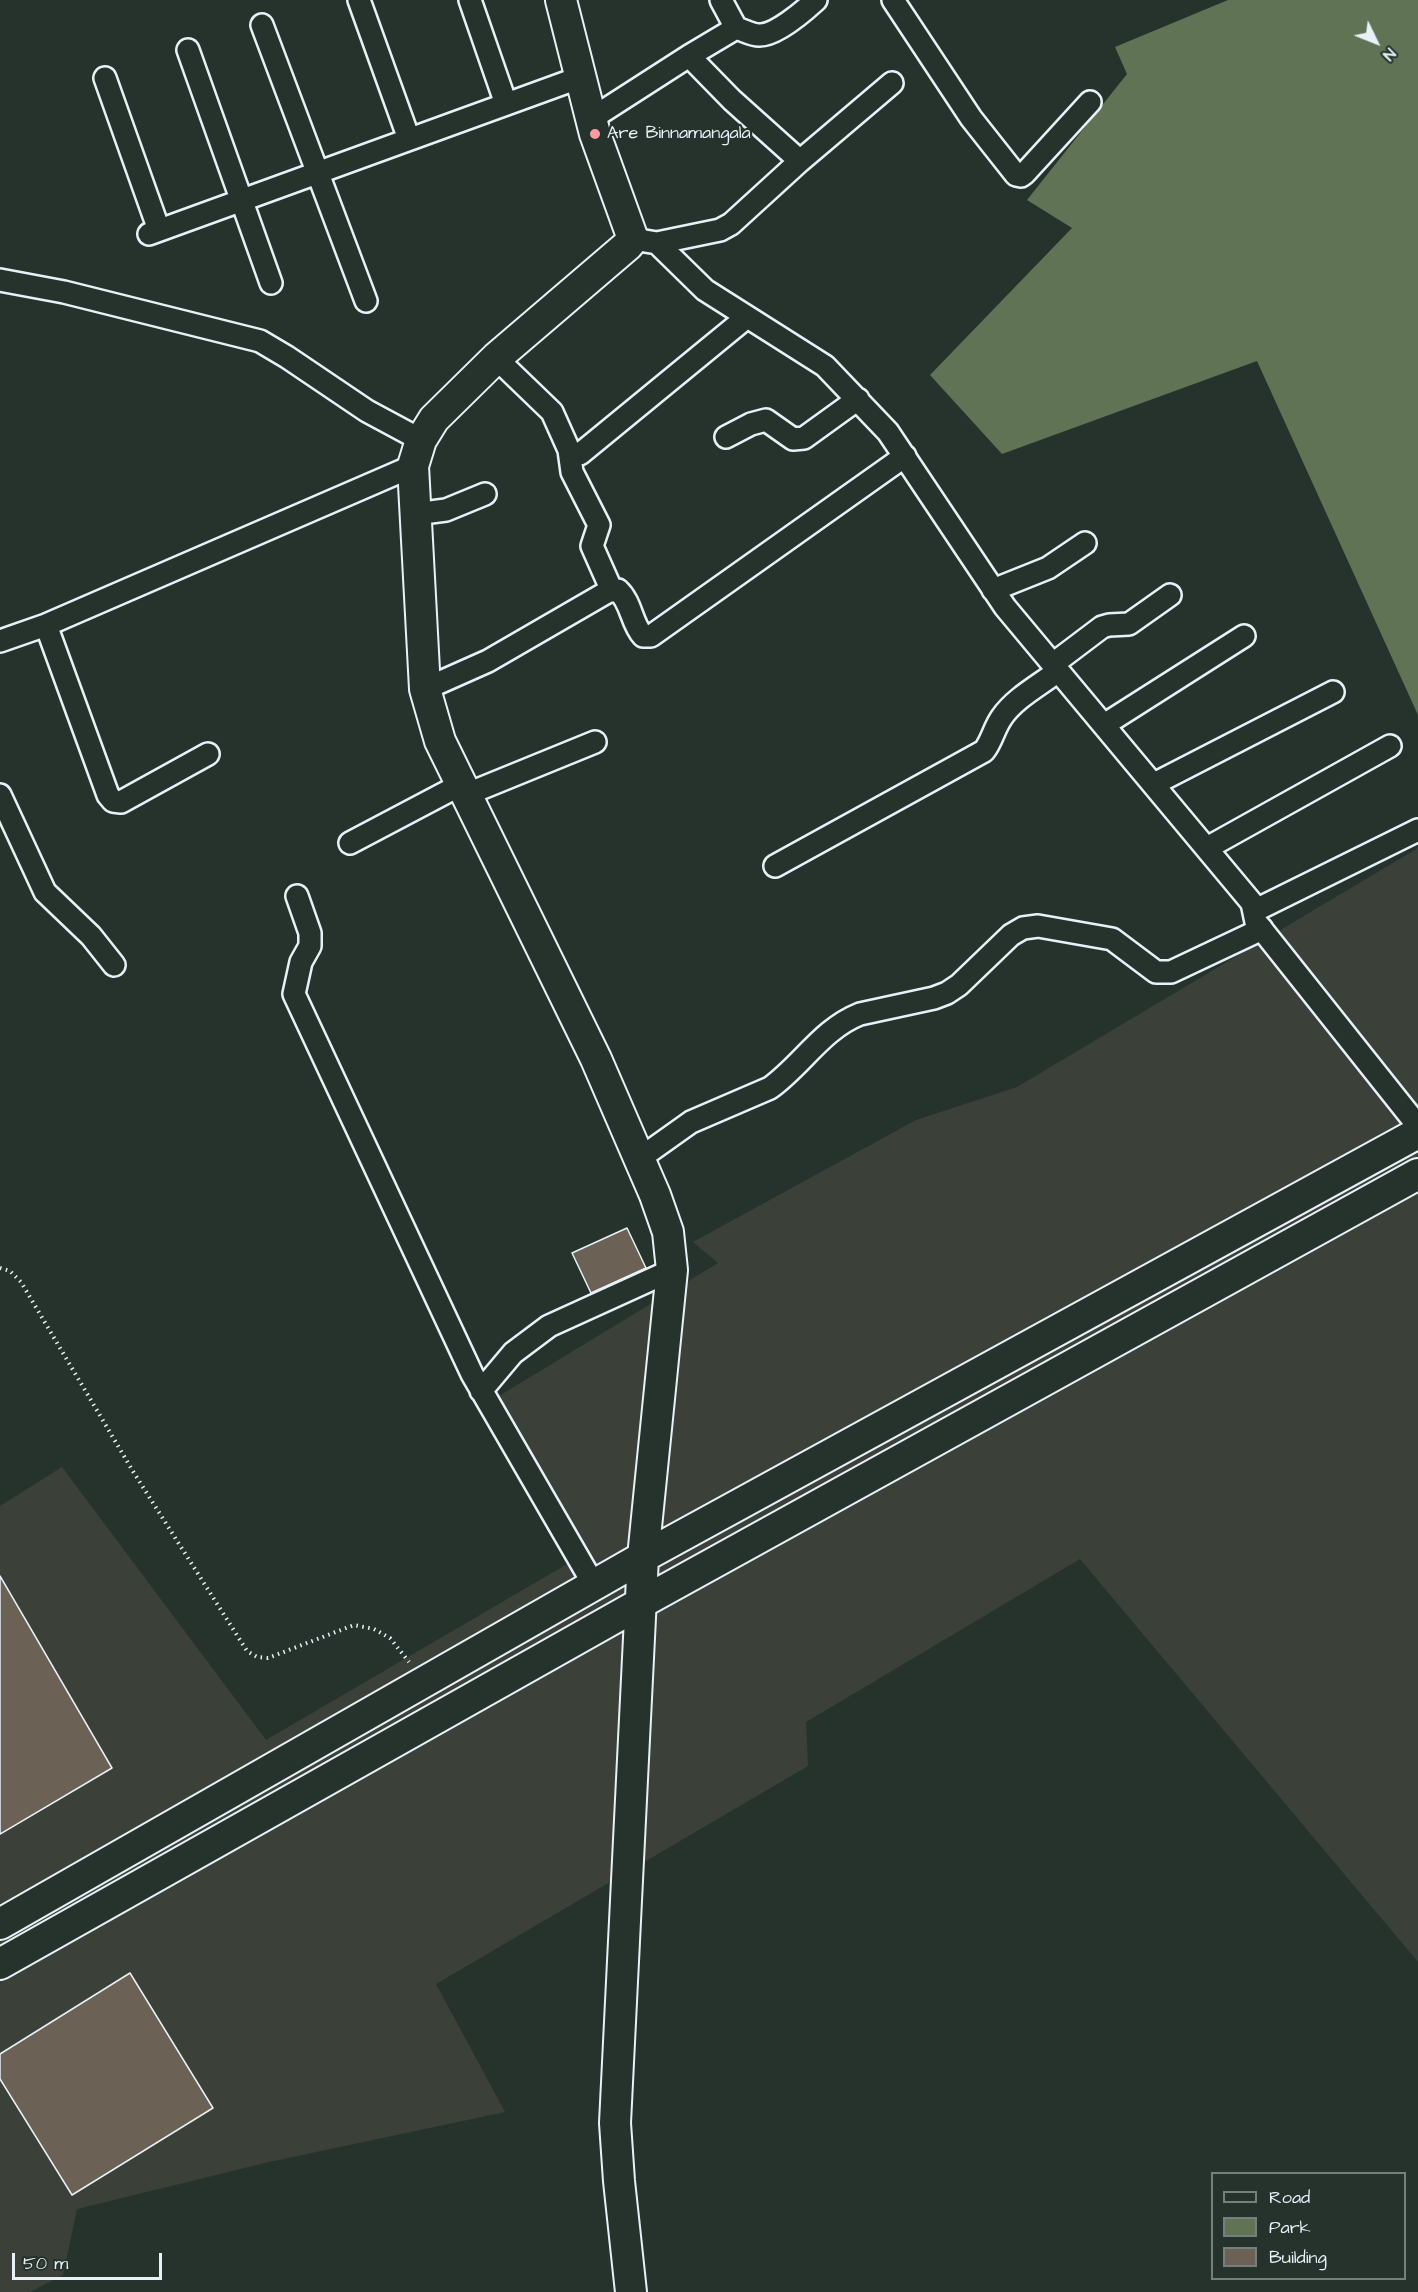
<!DOCTYPE html>
<html>
<head>
<meta charset="utf-8">
<style>
  body { margin:0 }
  #map { position:relative; width:1418px; height:2292px; overflow:hidden; background:#26332d; font-family:"Architects Daughter",sans-serif }
  canvas { display:block }
  .legend { position:absolute; left:1211px; top:2172px; width:195px; height:108px; box-sizing:border-box; background:#26332d; border:2px solid #747f7e; margin:0; padding:8px 10px; list-style:none; font-size:18px; color:#e8f1f8 }
  .legend li { display:flex; align-items:center; gap:12px; height:30px }
  .legend b { width:30px; border:2px solid #747f7e }
  .north { position:absolute; left:1346px; top:12px; width:60px; height:60px; -webkit-text-stroke:4px #26332d; paint-order:stroke; rotate:133deg; font-size:16px; font-weight:700; line-height:24px; text-align:center; color:#e8f1f8 }
  .north::after { content:''; display:block; margin:auto; width:21px; height:27px; background:#e8f1f8; clip-path:polygon(50% 0,100% 100%,50% 72%,0 100%) }
  .scale { position:absolute; left:12px; top:2253px; width:150px; height:27px; box-sizing:border-box; border:3px solid #e8f1f8; border-top:0; padding-left:8px; font-size:18px; line-height:21px; white-space:nowrap; color:#e8f1f8; -webkit-text-stroke:4px #26332d; paint-order:stroke }
</style>
</head>
<body>
<div id="map">
<canvas width="1418" height="2292"></canvas>
<ul class="legend">
<li><b style="height:8px;background:#26332d"></b>Road</li>
<li><b style="height:16px;background:#617355"></b>Park</li>
<li><b style="height:16px;background:#6b6255"></b>Building</li>
</ul>
<div class="north">N</div>
<div class="scale">50 m</div>
</div>
<script>
const ctx = document.querySelector('canvas').getContext('2d');
ctx.lineJoin = 'round';
function fillPath(path, color) {
  ctx.fillStyle = color;
  ctx.fill(path, 'evenodd');
}
function stroke(path, color, width, dash) {
  ctx.strokeStyle = color;
  ctx.lineWidth = width;
  ctx.lineCap = dash ? 'butt' : 'round';
  ctx.setLineDash(dash || []);
  ctx.stroke(path);
}
function write(font, color, halo, rows, align = 'center') {
  ctx.font = font + ' "Architects Daughter",sans-serif';
  ctx.lineWidth = 4.5;
  ctx.setLineDash([]);
  ctx.textBaseline = 'middle';
  ctx.strokeStyle = halo;
  ctx.fillStyle = color;
  for (const [text, x, y, turn = 0] of rows) {
    ctx.save();
    ctx.translate(x, y);
    ctx.rotate((+turn || 0) * Math.PI / 180);
    ctx.textAlign = isNaN(turn) ? turn : align;
    if (halo) ctx.strokeText(text, 0, 0);
    ctx.fillText(text, 0, 0);
    ctx.restore();
  }
}
const built = new Path2D(`
  M1418,848v1114l-338,-403 -274,163 2,44 -372,218 69,128 -236,50 -192,47 -14,66 -33,17h-30v-786l62,-39 204,273 320,-187 -87,-157 219,-133 -25,-21 223,-122 101,-33z`);
const green = new Path2D(`
  M1228,0h190v715l-161,-354 -255,93 -72,-79 142,-147 -45,-28 100,-126 -12,-27z`);
const building = new Path2D(`
  M627,1228l19,40 -55,25 -19,-40z
  M0,1576l112,192 -112,66z
  M130,1973l83,135 -141,87 -72,-116v-25z`);
const path = new Path2D(`
  M0,1268l10,3 11,11 113,191 113,178 10,6 11,1 86,-33 20,4 16,9 19,24`);
const street = new Path2D(`
  M359,0l50,139
  M470,0l36,104
  M721,0l15,28
  M893,0l78,118 45,57 5,1 4,-3 65,-71
  M262,25l104,276
  M188,50l83,233
  M689,56l43,44 68,61
  M105,78l54,152
  M591,119l98,-63 47,-28c8,2 15,7 23,7 16,1 45,-24 57,-35
  M149,234l432,-157
  M633,239l24,4 48,47 120,76 63,66 117,175 247,296 4,19 162,204
  M657,243l63,-13 11,-6 69,-63 92,-78
  M0,280l64,12 196,49 27,16 80,54 54,29
  M496,358l56,54 17,38 6,4h5l167,-137
  M726,437l25,-13 15,-4 27,19 11,-1 54,-39
  M569,450l3,22 27,53 -7,21 20,45
  M415,514l31,-4 39,-16
  M993,590l55,-22 37,-25
  M46,625l62,170 5,6 8,1 87,-48
  M0,641l46,-16 367,-159
  M1053,664l49,-37 7,-2 20,-1 41,-29
  M425,689l63,-28 121,-70 9,-1c14,13 13,33 25,46h8l254,-180
  M1104,725l140,-89
  M1154,784l179,-92
  M0,795l45,97 46,44 23,29
  M465,795l130,-53
  M350,843l110,-58
  M1207,848l183,-102
  M775,866l209,-115c8,-10 10,-23 18,-34 13,-19 38,-32 56,-46
  M297,896l13,37v13l-9,16 -7,32 178,380 122,211
  M1254,911l164,-81
  M639,1159l52,-37 79,-34c32,-23 52,-59 90,-74l74,-16 13,-5 12,-8 52,-50 12,-7 15,-2 74,13 44,33h15l91,-43
  M481,1391l32,-38 36,-27 123,-56`);
const secondary = new Path2D(`
  M561,0l34,134 38,105 -5,6 -132,113 -62,61 -13,21 -8,26 12,223 15,52 156,318 59,136 13,37 4,38 -29,287 -28,566 4,58 12,111
  M0,1924l643,-367 775,-424
  M0,1964l641,-361 777,-429`);
const markers = [
  [595,134,6,"#ff9aa2"]
];
const poiNames = [
  ["Are Binnamangala",607,134]
];
fillPath(built, '#3b4139');
fillPath(green, '#617355');
fillPath(building, '#6b6255');
stroke(building, '#e8f1f8', 1.5);
stroke(street, '#e8f1f8', 26);
stroke(secondary, '#e8f1f8', 34);
stroke(path, '#e8f1f8', 4, [1.5, 4.5]);
stroke(street, '#26332d', 21);
stroke(secondary, '#26332d', 30);
for (const [x, y, r, color] of markers) {
  const dot = new Path2D();
  dot.arc(x, y, r, 0, 2 * Math.PI);
  ctx.fillStyle = color;
  ctx.fill(dot);
  stroke(dot, '#26332d', 2);
}
write('18px', '#e8f1f8', '#26332d', poiNames, 'left');
</script>
</body>
</html>
